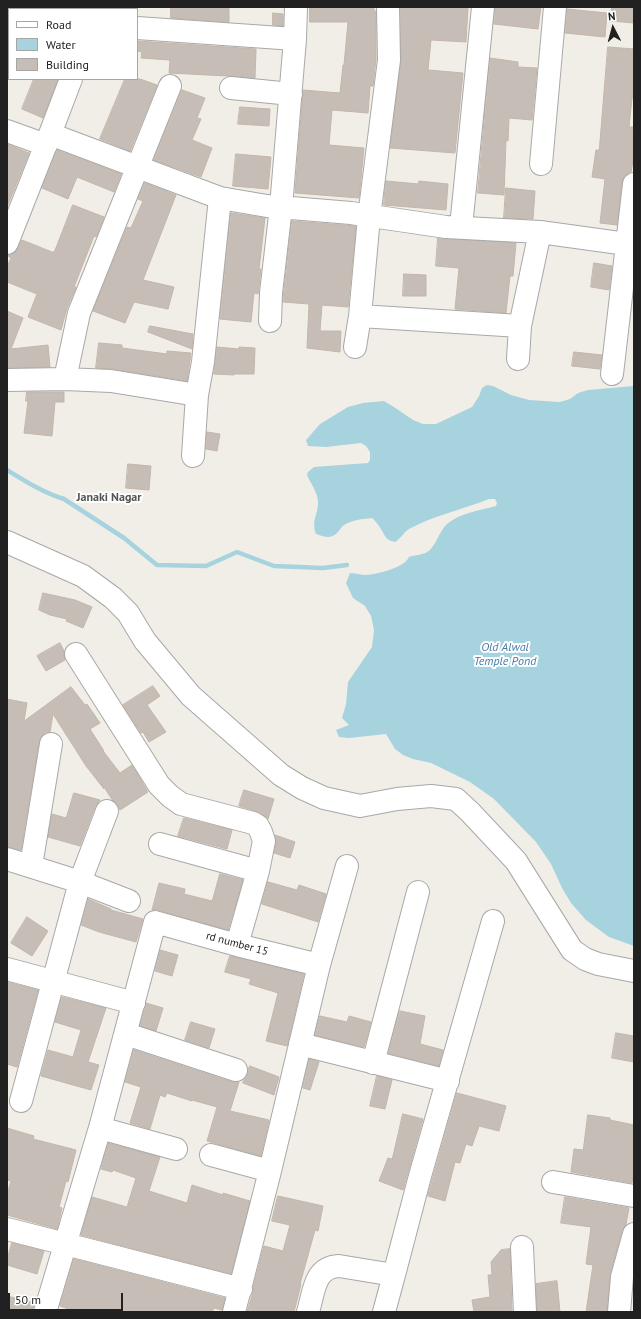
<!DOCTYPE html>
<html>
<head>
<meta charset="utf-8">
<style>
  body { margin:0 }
  #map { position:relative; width:641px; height:1319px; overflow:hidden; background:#f1eee7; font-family:"PT Sans",sans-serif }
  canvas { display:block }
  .frame { position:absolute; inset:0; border:8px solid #212121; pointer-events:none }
  .legend { position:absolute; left:8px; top:8px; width:130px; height:72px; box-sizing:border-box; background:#fff; border:1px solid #a6a6a6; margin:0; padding:5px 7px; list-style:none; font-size:12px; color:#212121 }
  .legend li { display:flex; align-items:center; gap:8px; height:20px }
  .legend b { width:20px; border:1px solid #a6a6a6 }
  .north { position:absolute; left:593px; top:8px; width:40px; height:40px; -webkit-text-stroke:3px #fff; paint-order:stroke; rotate:354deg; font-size:11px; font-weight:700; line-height:16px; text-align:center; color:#212121 }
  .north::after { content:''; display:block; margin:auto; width:14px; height:18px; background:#212121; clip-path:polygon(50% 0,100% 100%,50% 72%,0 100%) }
  .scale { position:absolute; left:8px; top:1293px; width:115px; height:18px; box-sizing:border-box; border:2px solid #212121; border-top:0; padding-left:5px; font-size:12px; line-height:14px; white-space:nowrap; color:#212121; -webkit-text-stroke:3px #fff; paint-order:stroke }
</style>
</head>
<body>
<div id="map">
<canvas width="641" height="1319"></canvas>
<div class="frame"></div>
<ul class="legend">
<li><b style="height:5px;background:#fff"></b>Road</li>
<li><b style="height:11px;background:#a7d3df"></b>Water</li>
<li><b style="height:11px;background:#c6beb6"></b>Building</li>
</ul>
<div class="north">N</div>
<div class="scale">50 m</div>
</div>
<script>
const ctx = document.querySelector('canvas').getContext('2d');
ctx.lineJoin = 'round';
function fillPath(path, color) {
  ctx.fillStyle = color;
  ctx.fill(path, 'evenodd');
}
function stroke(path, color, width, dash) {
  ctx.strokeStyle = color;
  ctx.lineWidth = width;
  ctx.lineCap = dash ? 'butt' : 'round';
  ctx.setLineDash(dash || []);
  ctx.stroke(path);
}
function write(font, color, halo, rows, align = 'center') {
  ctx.font = font + ' "PT Sans",sans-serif';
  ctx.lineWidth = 4;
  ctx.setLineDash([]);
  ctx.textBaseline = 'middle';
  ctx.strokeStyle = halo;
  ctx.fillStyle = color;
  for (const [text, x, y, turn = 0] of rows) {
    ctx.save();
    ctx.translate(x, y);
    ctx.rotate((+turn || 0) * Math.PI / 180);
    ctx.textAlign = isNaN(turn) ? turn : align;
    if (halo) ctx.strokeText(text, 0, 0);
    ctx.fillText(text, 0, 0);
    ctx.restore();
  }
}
const water = new Path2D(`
  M487,385l6,1 18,9 18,5 31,2 10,-3 8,-6 10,-3 46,-4v560l-25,-9 -23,-17 -15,-17 -9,-15 -11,-24 -15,-22 -42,-43 -24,-17 -39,-19 -18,-4 -10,-4 -8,-6 -9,-15 -37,4 -10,-1 -3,-7 13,-5 -7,-7 4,-14 2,-22 24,-35 2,-17 -3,-14 -6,-10 -12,-8 -7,-15 4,-10c5,0 11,2 16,2 12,-1 38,-7 43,-18 6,-2 14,-2 18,-5 9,-5 12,-21 20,-28 13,-11 34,-14 49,-18l1,-3 -2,-4h-6c-25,10 -57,17 -80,30 -5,3 -8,9 -14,13 -11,-2 -10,-8 -16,-16 -2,-3 -4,-5 -7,-8 -9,1 -20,2 -28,7 -3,2 -4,5 -7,8 -6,6 -13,4 -21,1 -5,-14 2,-18 2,-32 0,-9 -7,-18 -11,-27l1,-3 6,-5 54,-4 2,-3v-8l-4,-6 -5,-3 -35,4 -18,-1 -2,-6 14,-16 28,-17 15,-4 21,-2 10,6 19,13 10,4h13l36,-17 7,-11 3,-8z`);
const stream = new Path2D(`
  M7,470c18,11 37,23 57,29l60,39 33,27 49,1 31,-14 37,14 49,2 24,-3`);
const building = new Path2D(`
  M171,7h58v15l-58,-4z
  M310,7h64v4h2v48l-3,27h-3l-2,27 -36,-3 -3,35 35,3 -5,50 -64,-5 8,-103 37,3 3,-28h1l4,-43h-38z
  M400,7h68l-2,35 -35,-2 -3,30 35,3 -8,80 -65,-5 11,-87z
  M495,7h46l-3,22 -44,-5z
  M612,7h22v16l-23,-2z
  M567,9l40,4 -2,24 -40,-4z
  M273,13l10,1v12l-10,-1z
  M137,41l119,8 -1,29 -13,-1 1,-3 -1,3 -15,-1 -58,-3 1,-13 -29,-2 1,-6 -5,-1z
  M608,47l26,2v49h-2l-3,29h5l-1,29h1l-3,16 -7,4 -2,7 -5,42 -17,-2 5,-44 -13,-2 4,-27h3z
  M490,58l28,4v5l19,1 -5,52 -23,-2 -1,23 -2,-1 -2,55 -26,-2z
  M34,79h24l-15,39 -21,-9z
  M125,79h15l17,6 -27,66 -30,-12z
  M182,90l23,8 -8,20 4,1 -9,21 20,8 -11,29 -47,-17z
  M240,107l30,2 -1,17 -31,-2z
  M7,144l22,9 -22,54z
  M57,150l64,24 -7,18 -37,-15 -9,22 -26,-11z
  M236,154l35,3 -3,32 -35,-3z
  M386,181l32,3 1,-3 29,3 -2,26 -62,-5z
  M145,183l31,12 -33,85 31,7 -6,22 -34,-7 -9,21 -32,-12 34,-84 4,1 12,-27 -5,-2z
  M506,188l29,3 -2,28 -29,-1z
  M73,205l31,12 -8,20 -2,-1 -20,51h2l-9,21 -6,22 -33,-13 9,-23 -30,-12v-15l4,-9 -4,-3 8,-3 7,-12 30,12h2z
  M231,213l34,5 -6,51h2l-3,25 -4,-1 -3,29 -31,-3z
  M292,221l64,5 -8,81 -26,-2 -2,26h21l-1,21 -33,-4 2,-44 -26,-2z
  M438,238l78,5 -3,33h-3l-4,37 -51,-4 4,-41 -23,-2z
  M594,263l18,3 -3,24 -18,-3z
  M404,274l22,1v21h-23z
  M7,311l16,7 -12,31 37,-4 2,22 -43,1z
  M150,326l43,8 -1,15 -44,-17z
  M99,343l23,2v3l45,6v-3l24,2 -4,28 -74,-12 -17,-1z
  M217,347l22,2v-2l16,1 -1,26h-20v1l-20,-1z
  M574,352l28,3 -2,14 -28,-3z
  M27,392h37v10h-9l-3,34 -28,-3 4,-32h-2z
  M207,432l13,2 -3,17 -11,-2z
  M128,464l23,2 -2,24 -23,-2z
  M43,593l32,7 17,7 -9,21 -17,-7 1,-2 -17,-4 -11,-5z
  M60,643l4,8v4l1,5 -19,11 -9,-15z
  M153,686l7,10 -13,9 19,27 -17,10 -6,-10 -2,1 -18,-28z
  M71,687l14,18 2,-1 13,19 -10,6 14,22h-1l17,22 12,-8 16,27 -28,18 -3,-7 -4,-2 -9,-14v2l-18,-23 -33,-52 -3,18h-4l-4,4 -3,6 -18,108 -14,-3v-148l20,4 -3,18z
  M244,790l30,9 -6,20 -9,-7 -20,-6z
  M74,793l26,7 -5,7 -15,39 -32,-9 4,-23 14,4z
  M184,818l48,12 -5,19 -49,-13z
  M275,835l20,7 -5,16 -16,-5 2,-10z
  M220,874l23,6 -15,50 -70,-20h-6l7,-27 26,6 -1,5 28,7z
  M268,882l29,8 2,-5 27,9 -8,28 -56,-18z
  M88,899l23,10v1l32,9 -7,23 -37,-10 -18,-7z
  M27,917l21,14 -16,25 -21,-13z
  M160,950l18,5 -6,21 -17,-5z
  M230,956l74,18 -17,72 -21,-5 12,-48 -29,-9 2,-5 -26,-7z
  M7,982l31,8 -21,77 -10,-3z
  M62,997l44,11 -18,54 11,3 -8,25 -50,-14 7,-26 25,7 8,-27 -26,-8z
  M146,1003l17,5 -7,23 -16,-5z
  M400,1011l25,5 -5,28 23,6 -4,16 -51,-13z
  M320,1016l27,6 2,-6 22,6 -7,25 -49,-12z
  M191,1022l24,7 -6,19 -24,-8z
  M616,1033l18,3v26l-22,-4z
  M134,1050l98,32h7l-9,29 39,9 -8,36 -54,-15 10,-34 -25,-7v1l-25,-8 -2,4 -5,-2 -10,34 -20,-6 11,-36 -16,-5z
  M309,1059l10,3 -9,28 -7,-2z
  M250,1066l29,11 -5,18 -31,-12z
  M377,1076l15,4 -7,29 -15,-3z
  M457,1093l49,13 -7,25 -20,-5 -7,20 -6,-2 -6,19 -5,-1 -10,39 -17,-5z
  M403,1114l20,5 -20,71 -24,-9 9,-23 4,1z
  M588,1115l22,3v2l24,5v47l-2,11 -61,-11 3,-23 9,1z
  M7,1128l27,8 -1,3 43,11 -8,32 -2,-1 -7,26 3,1 -5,21 -50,-14v-20l4,-14 -4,-1z
  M108,1143l52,14 -11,34 38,12 5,-18 31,10v-2l27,8 -19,73 -150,-39 11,-38 35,10 9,-29 -23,-8 -1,2 -11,-3z
  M278,1196l45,10 -5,25 -3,-1 -15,54h1l-7,28h-47l6,-20v-4l11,-42 19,5 7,-26 -18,-4z
  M565,1197l64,11 -3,16 -4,7 -12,43 -3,38h-21l7,-47 -7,-1 5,-37 -30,-4z
  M12,1243l32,8 -7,23 -30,-9v-5z
  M510,1249l2,63h-38l-2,-12 18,-3 -2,-22h4l-1,-13 10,-12z
  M74,1259l151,39 -3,12 -8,-2 -2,4h-135l-17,-6z
  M557,1281l3,31h-23l-1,-28z
  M7,1296l28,7 -2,9h-26z`);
const minor = new Path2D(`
  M90,9l3,-2
  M7,23h2
  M137,28l158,11
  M231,88l60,6
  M7,131l39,14
  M50,134l170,64 47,8 84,7 95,14 94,5 94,13
  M541,164l14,-157
  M461,227l22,-220
  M7,243l43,-109 21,-55
  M360,316l160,10
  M270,321l1,-28 10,-86 14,-168 1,-32
  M355,347l5,-31 9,-99 20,-157 -1,-53
  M518,359l2,-33 20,-94
  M612,374l22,-190
  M65,379l14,-66 91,-227
  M7,380l58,-1 46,2 86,14 6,-33 17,-164
  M193,456l4,-61
  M7,542l76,34 30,22 15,15 17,28 46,55 90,79 21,13 22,10 36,8 37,-7 34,-3 25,3 14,13 46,49 56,89 13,9 13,5 36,7
  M76,654l83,131 11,11 11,8 72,19 5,3 3,6 3,9 -6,30 -21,74
  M160,844l98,27
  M7,859l73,23 49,19
  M31,866l20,-122
  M7,969l127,34
  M126,1034l110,36
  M300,1044l148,37
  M373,1063l45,-171
  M21,1101l59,-219 27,-71
  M100,1128l76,21
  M211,1155l59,16
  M553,1182l81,14
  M7,1229l234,60
  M522,1247l3,65
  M45,1312l55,-184 55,-206 82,23 82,20
  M234,1312l36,-141 49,-206 28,-99
  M308,1312c6,-20 6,-45 31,-46l55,9 26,-99 73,-255
  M384,1312l10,-37
  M619,1312l3,-35 12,-43`);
const streetNames = [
  ["rd number 15",237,944,15]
];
const neighbourhoodNames = [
  ["Janaki Nagar",109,498]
];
const waterNames = [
  ["Old Alwal",505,648],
  ["Temple Pond",505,662]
];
fillPath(water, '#a7d3df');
stroke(stream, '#a7d3df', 4.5);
fillPath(building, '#c6beb6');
stroke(building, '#c3b5a9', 1);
stroke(minor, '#a8a8a8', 24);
stroke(minor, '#fff', 22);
write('11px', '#212121', '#fff', streetNames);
write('bold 12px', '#545454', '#fff', neighbourhoodNames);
write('italic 12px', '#477aab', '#fff', waterNames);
</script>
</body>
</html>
